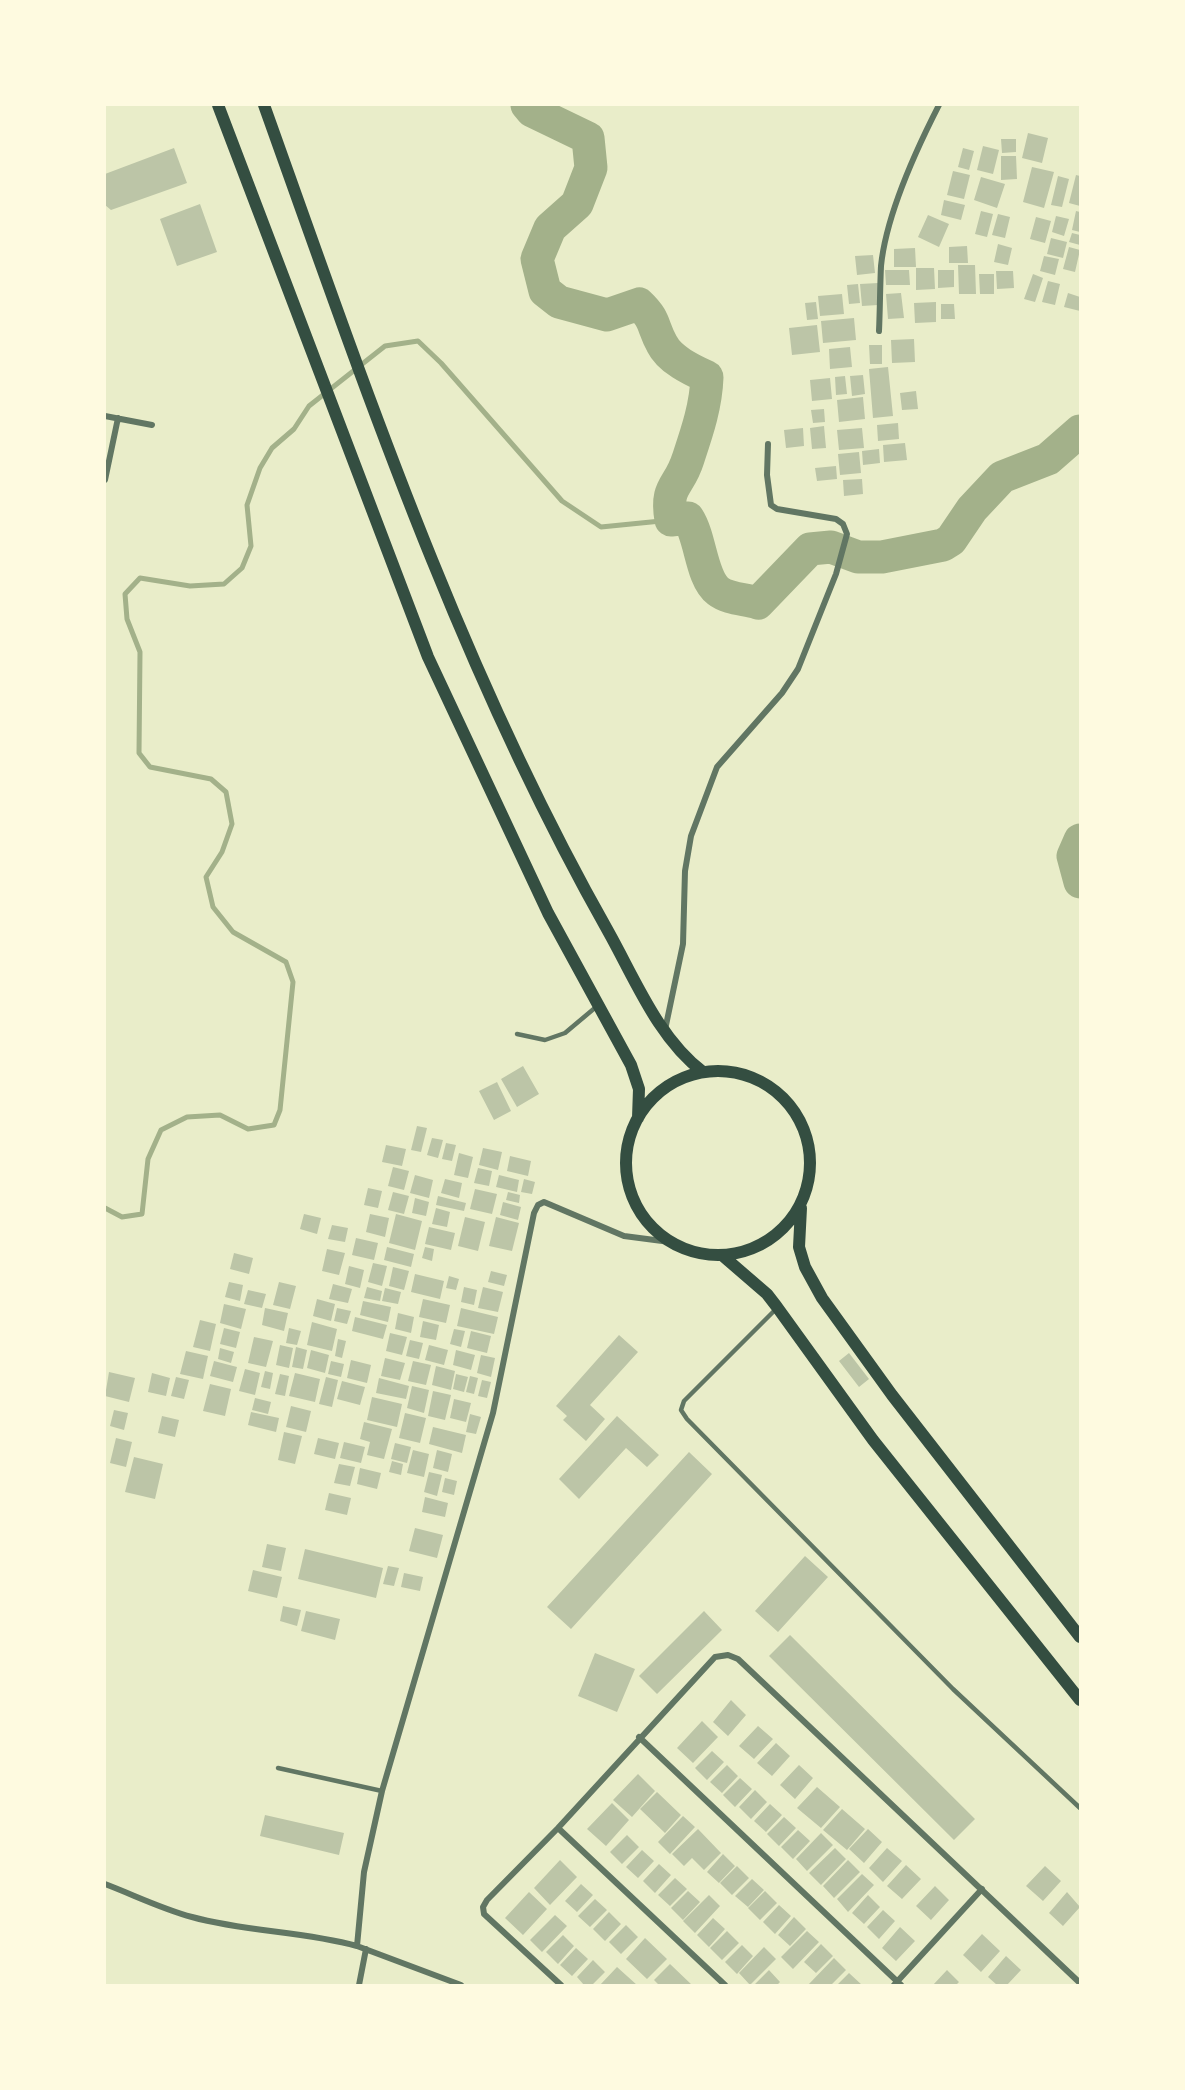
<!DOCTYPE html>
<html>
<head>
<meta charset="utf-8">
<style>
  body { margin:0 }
  #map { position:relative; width:1185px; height:2090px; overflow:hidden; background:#e9edc9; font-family:Helvetica,sans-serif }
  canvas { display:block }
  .frame { position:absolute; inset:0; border:106px solid #fefae0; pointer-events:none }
</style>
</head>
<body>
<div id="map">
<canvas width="1185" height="2090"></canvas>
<div class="frame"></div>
</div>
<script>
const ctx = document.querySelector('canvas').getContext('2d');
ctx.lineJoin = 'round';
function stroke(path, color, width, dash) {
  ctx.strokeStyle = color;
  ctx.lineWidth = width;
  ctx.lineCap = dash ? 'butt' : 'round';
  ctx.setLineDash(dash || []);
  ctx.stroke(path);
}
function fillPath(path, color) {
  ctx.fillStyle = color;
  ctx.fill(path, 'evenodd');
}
const stream = new Path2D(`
  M105,1208l17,9 20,-3 6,-55 13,-29 26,-13 33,-2 28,14 26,-4 6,-15 13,-128 -7,-20 -53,-30 -20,-25 -7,-30 16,-25 10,-28 -6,-32 -15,-13 -61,-12 -11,-14 1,-101 -13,-33 -2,-25 15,-16 50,8 34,-2 18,-16 9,-22 -4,-41 13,-37 12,-20 22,-19 15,-23 76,-60 33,-5 23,22 121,138 39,26 70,-7`);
const river = new Path2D(`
  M527,105l5,6 56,27 3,30 -14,36 -27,24 -13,31 8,32 14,11 48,13 32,-11c17,16 13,22 23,40 8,16 30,26 45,33 -1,29 -10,55 -19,82 -9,29 -23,26 -17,61l17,-2c13,20 13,60 30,73 10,8 28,8 40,12l52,-54 21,-2 27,10h24l61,-12 8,-5 21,-31 30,-32 46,-18 32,-28
  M1080,840l-7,16 7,26`);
const building = new Path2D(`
  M1028,133l20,5 -6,25 -20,-5z
  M1001,139h15v13l-14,1z
  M983,146l16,4 -6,24 -16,-4z
  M174,148l13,35 -76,27 -6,-5v-31z
  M963,148l11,3 -5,19 -11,-3z
  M1001,156h15l1,23 -16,1z
  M1032,167l22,5 -10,36 -21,-6z
  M953,171l17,4 -6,24 -17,-4z
  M1076,175l4,1v30l-11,-3z
  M1058,176l11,3 -7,28 -11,-2z
  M981,177l24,7 -8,24 -23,-8z
  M944,200l21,5 -4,15 -20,-5z
  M200,204l17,48 -40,14 -17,-47z
  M981,211l12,3 -6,23 -12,-3z
  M1076,211l4,1v20l-8,-2z
  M998,214l12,3 -5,21 -13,-3z
  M928,215l21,9 -10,23 -21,-10z
  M1056,216l13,3 -5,17 -12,-4z
  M1036,217l15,4 -6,22 -15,-4z
  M1072,233l8,2v10l-11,-3z
  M1051,238l16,4 -4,16 -16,-4z
  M998,244l14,4 -4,17 -14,-3z
  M967,246l1,17h-19v-16z
  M1069,247l11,3 -5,22 -12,-3z
  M915,248l1,19h-22v-18z
  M873,255l2,18 -18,2 -2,-19z
  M1044,256l15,3 -4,16 -15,-4z
  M958,265h17l1,29h-17z
  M916,268h18l1,21 -19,1z
  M885,270h24l1,15h-24z
  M938,270h16v17l-16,1z
  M996,271h17l1,17 -17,1z
  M979,274h15v20h-14z
  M1033,274l10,4 -8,24 -11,-3z
  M1048,281l12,3 -5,21 -13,-3z
  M878,283v22l-16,1 -2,-22z
  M858,284l2,19 -11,1 -2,-19z
  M901,293l3,25 -16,1 -2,-25z
  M1068,293l12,4v14l-16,-4z
  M842,294l2,20 -24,2 -2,-20z
  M816,302l2,17 -11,1 -2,-17z
  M936,302v20l-21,1 -1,-20z
  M941,304h13l1,15h-14z
  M854,318l2,22 -33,3 -2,-22z
  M817,325l3,27 -28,3 -3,-27z
  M914,339l1,23 -23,1 -1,-23z
  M869,345h13v19h-12z
  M850,347l2,20 -22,2 -1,-20z
  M888,367l5,49 -20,2 -4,-49z
  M863,375l2,19 -13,2 -2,-20z
  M845,376l2,18 -11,1 -1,-18z
  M830,378l2,21 -20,2 -2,-21z
  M916,391l2,18 -16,1 -2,-17z
  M863,397l2,22 -26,3 -2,-22z
  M824,409l1,13 -12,1 -2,-13z
  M898,423l1,16 -21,2 -1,-16z
  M824,426l2,22 -14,1 -2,-21z
  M803,428l1,18 -18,2 -2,-18z
  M862,428l2,20 -25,2 -2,-20z
  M905,443l2,17 -23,2 -1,-17z
  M879,449l1,14 -17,2 -1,-14z
  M859,452l2,21 -21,2 -2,-21z
  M836,466l1,13 -20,2 -2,-13z
  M862,479l1,15 -19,2 -1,-16z
  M523,1066l16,28 -22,13 -16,-28z
  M497,1082l14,29 -17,9 -15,-29z
  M417,1126l10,2 -6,24 -10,-2z
  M432,1138l11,2 -5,18 -11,-3z
  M446,1143l10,2 -4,16 -10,-2z
  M386,1145l20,4 -4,17 -20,-4z
  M483,1148l19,4 -4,18 -19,-5z
  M459,1153l14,4 -5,21 -14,-3z
  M510,1156l21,5 -3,15 -21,-5z
  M393,1167l16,4 -5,19 -16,-4z
  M478,1168l14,3 -3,15 -15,-3z
  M415,1175l18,5 -4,18 -19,-5z
  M499,1175l20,5 -2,12 -21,-5z
  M445,1179l17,4 -3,15 -18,-5z
  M524,1179l11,3 -3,12 -11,-2z
  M368,1188l14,3 -4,17 -14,-3z
  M475,1189l22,5 -5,20 -22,-5z
  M393,1192l16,4 -5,18 -16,-4z
  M508,1192l12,3 -1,8 -13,-3z
  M438,1196l28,7 -2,8 -28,-6z
  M415,1198l14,4 -3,14 -14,-3z
  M503,1202l18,5 -3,13 -18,-5z
  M436,1208l14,4 -3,15 -15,-3z
  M304,1214l17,4 -4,16 -17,-5z
  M370,1214l19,4 -4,19 -19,-5z
  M396,1214l26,7 -7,29 -26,-7z
  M465,1217l20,5 -7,29 -20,-5z
  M496,1217l23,6 -7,28 -23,-5z
  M332,1225l16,3 -3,14 -17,-3z
  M429,1227l26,6 -4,17 -26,-6z
  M356,1238l22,5 -4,17 -22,-5z
  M387,1247l27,7 -3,13 -27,-7z
  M425,1247l9,2 -2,12 -10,-3z
  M327,1249l18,4 -6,22 -17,-4z
  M234,1253l19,5 -4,16 -19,-5z
  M373,1263l14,3 -5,20 -14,-4z
  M349,1266l15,4 -4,18 -15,-4z
  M393,1267l16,4 -5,19 -15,-4z
  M491,1271l16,4 -3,11 -16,-4z
  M415,1274l29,7 -4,18 -29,-7z
  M449,1276l10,3 -3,11 -10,-2z
  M229,1282l14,3 -3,16 -15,-4z
  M279,1282l17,4 -6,23 -17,-4z
  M333,1284l19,5 -4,14 -19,-4z
  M367,1287l15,4 -2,10 -16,-3z
  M464,1287l13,3 -3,15 -13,-3z
  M483,1287l20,5 -5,20 -20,-4z
  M385,1288l16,4 -3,12 -16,-3z
  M248,1290l18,4 -4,14 -18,-4z
  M317,1299l18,5 -4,17 -18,-5z
  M423,1299l27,6 -4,18 -27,-6z
  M363,1301l28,6 -3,15 -28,-7z
  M224,1304l22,5 -5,20 -21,-6z
  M265,1308l23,5 -4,18 -22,-6z
  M337,1308l14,3 -4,13 -13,-3z
  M461,1308l37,9 -4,17 -37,-8z
  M398,1313l16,4 -3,16 -16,-4z
  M355,1317l32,8 -4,14 -31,-8z
  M200,1320l16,4 -6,27 -17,-4z
  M423,1321l16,4 -3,15 -16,-3z
  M312,1322l25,7 -5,22 -25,-6z
  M224,1328l16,4 -4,16 -16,-4z
  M289,1328l12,3 -4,14 -11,-2z
  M454,1329l11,2 -4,16 -11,-3z
  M471,1331l20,5 -4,17 -20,-5z
  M390,1333l17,4 -5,18 -16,-4z
  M619,1335l19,17 -48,53 15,14 -19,22 -23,-21 4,-4 -11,-10z
  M254,1337l19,4 -7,26 -18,-4z
  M338,1339l8,2 -4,17 -7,-2z
  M410,1340l13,3 -4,16 -13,-3z
  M280,1345l13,3 -4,20 -13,-3z
  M429,1345l19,5 -4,15 -19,-5z
  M296,1347l11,3 -4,19 -11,-2z
  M220,1348l14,4 -3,11 -13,-4z
  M311,1350l18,5 -4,18 -18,-5z
  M456,1350l19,5 -4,15 -18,-5z
  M186,1351l22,5 -5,23 -23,-5z
  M849,1353l20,26 -10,8 -20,-26z
  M481,1355l14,3 -4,19 -14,-4z
  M385,1358l20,5 -5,17 -19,-4z
  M351,1360l20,5 -4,18 -20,-5z
  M214,1361l23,6 -4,15 -23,-6z
  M331,1361l13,3 -3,13 -13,-3z
  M413,1361l18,4 -5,20 -18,-4z
  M436,1366l19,5 -4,19 -19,-5z
  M245,1369l15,4 -5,22 -16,-4z
  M265,1371l8,2 -3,16 -9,-2z
  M109,1372l26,6 -6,24 -24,-6z
  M152,1373l18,5 -4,18 -18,-4z
  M295,1373l25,6 -5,23 -26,-6z
  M280,1374l9,2 -4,20 -10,-2z
  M456,1374l12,3 -4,15 -11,-3z
  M470,1376l8,2 -4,16 -8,-2z
  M176,1377l13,3 -5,19 -13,-3z
  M326,1377l12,3 -6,27 -13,-3z
  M379,1378l30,8 -3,13 -30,-6z
  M482,1380l9,2 -4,16 -9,-2z
  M342,1381l23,6 -5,18 -23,-6z
  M210,1384l21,5 -6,27 -22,-5z
  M412,1386l17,4 -5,23 -17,-5z
  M433,1391l18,4 -6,25 -17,-4z
  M372,1397l30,7 -5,23 -30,-7z
  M255,1398l16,4 -3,12 -16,-4z
  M454,1399l17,4 -5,19 -16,-4z
  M291,1406l20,5 -5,21 -20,-5z
  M114,1410l14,3 -4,17 -14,-4z
  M251,1412l28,6 -3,14 -28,-7z
  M405,1413l21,5 -6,25 -21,-5z
  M470,1414l11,3 -5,17 -10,-2z
  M162,1416l17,4 -4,17 -17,-4z
  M617,1416l42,39 -12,12 -21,-19 -47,51 -20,-20z
  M364,1422l28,7 -8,30 -17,-4 3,-13 -10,-3z
  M433,1427l33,8 -4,18 -33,-9z
  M284,1432l18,4 -7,28 -17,-4z
  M116,1438l16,4 -6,25 -16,-4z
  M318,1438l21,5 -4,16 -21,-5z
  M344,1442l21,5 -4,16 -21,-5z
  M395,1443l16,4 -4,16 -16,-4z
  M413,1450l16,4 -5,23 -17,-4z
  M437,1450l15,4 -4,18 -15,-4z
  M689,1452l23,22 -141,155 -24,-22z
  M134,1457l29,7 -8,35 -30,-7z
  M392,1461l11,3 -2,11 -12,-3z
  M339,1464l16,3 -5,19 -16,-3z
  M360,1468l21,5 -4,16 -20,-5z
  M429,1472l13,3 -5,21 -13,-4z
  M445,1478l12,3 -3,14 -12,-3z
  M329,1493l22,5 -4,17 -22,-5z
  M425,1497l23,6 -3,14 -23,-5z
  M415,1528l28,7 -6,23 -28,-7z
  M267,1544l19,4 -5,23 -19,-4z
  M305,1549l78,19 -7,30 -78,-19z
  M805,1556l23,21 -50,55 -23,-21z
  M388,1566l11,2 -5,18 -11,-2z
  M253,1570l29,7 -5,21 -29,-7z
  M404,1573l19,4 -3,14 -19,-4z
  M283,1606l18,4 -4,16 -17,-5z
  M306,1611l34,8 -5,21 -34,-9z
  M704,1611l18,19 -65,64 -18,-18z
  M790,1635l185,184 -21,21 -185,-184z
  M595,1653l40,16 -18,43 -39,-16z
  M731,1700l15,15 -18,21 -15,-14z
  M702,1721l16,16 -25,26 -16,-15z
  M758,1726l15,13 -19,20 -15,-13z
  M776,1743l14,13 -18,20 -15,-13z
  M712,1751l12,11 -17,18 -12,-12z
  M727,1765l11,11 -16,17 -12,-11z
  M799,1765l14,13 -18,21 -15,-14z
  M638,1774l17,17 -23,26 -19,-17z
  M740,1778l12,11 -17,18 -12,-12z
  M817,1787l23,20 -19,21 -24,-20z
  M755,1790l12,12 -16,17 -12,-12z
  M657,1792l24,23 -16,18 -25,-24z
  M612,1803l17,17 -23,26 -19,-17z
  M770,1804l12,11 -16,17 -12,-11z
  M842,1809l23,20 -18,21 -24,-20z
  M265,1815l79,18 -5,22 -79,-19z
  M683,1816l12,11 -25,27 -12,-12z
  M784,1817l12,11 -17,18 -12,-12z
  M698,1829l23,24 -17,17 -12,-12 -8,8 -12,-12z
  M868,1829l14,13 -18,21 -15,-14z
  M798,1830l12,11 -17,18 -12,-12z
  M821,1833l12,12 -26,26 -11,-12z
  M627,1835l12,12 -17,17 -12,-12z
  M835,1848l11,11 -25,26 -12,-12z
  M887,1848l15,13 -19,21 -14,-14z
  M642,1850l12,11 -16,17 -12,-11z
  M723,1854l12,12 -16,17 -12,-11z
  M560,1860l17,17 -27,28 -16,-17z
  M848,1860l12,12 -26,26 -11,-12z
  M659,1864l12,11 -16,18 -12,-12z
  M906,1865l15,14 -19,20 -15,-13z
  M737,1866l12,12 -17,17 -12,-12z
  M1045,1866l16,15 -18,20 -17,-15z
  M862,1874l12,11 -26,27 -11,-13z
  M675,1878l12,11 -17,17 -12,-11z
  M752,1879l12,11 -16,17 -13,-11z
  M581,1884l12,11 -16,17 -12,-11z
  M935,1886l14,14 -18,20 -15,-14z
  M688,1891l12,11 -17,18 -12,-12z
  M765,1891l12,12 -17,17 -12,-12z
  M529,1892l18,17 -24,26 -18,-17z
  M1067,1892l13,15 -17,19 -14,-13z
  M709,1895l11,11 -25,27 -12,-12z
  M868,1895l12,12 -16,17 -12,-11z
  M595,1899l12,11 -17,17 -12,-11z
  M779,1905l12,11 -16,18 -12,-12z
  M883,1910l12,11 -16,18 -12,-12z
  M609,1912l12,12 -16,17 -12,-12z
  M555,1915l12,11 -25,26 -12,-12z
  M794,1917l12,12 -16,17 -12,-11z
  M713,1918l12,11 -16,18 -12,-12z
  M626,1925l12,12 -17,17 -12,-12z
  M900,1927l15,14 -19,20 -14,-13z
  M727,1931l12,12 -17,17 -12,-12z
  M807,1931l12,11 -26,27 -12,-12z
  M982,1934l18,17 -19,21 -18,-17z
  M563,1935l11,11 -16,18 -12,-12z
  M645,1938l22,21 -20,20 -21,-20z
  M821,1944l12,12 -17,17 -12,-11z
  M742,1945l11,11 -16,18 -12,-12z
  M764,1947l12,12 -26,26 -11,-12z
  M576,1948l12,11 -16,17 -12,-11z
  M1006,1956l15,14 -14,15h-10l-9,-8z
  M834,1958l12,12 -15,15h-23z
  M593,1960l12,12 -13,13h-8l-7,-8z
  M670,1964l22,21h-33l-5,-5z
  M617,1967l20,18h-37z
  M769,1970l11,12 -3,3h-23z
  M947,1970l12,12 -3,3h-23z
  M849,1973l13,12h-25z`);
const service = new Path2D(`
  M517,1034l28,6 20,-7 31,-26
  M776,1309l-92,92 -3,9 6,9 266,270 127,119
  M278,1768l104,23`);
const minor = new Path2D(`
  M879,331c1,-22 1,-44 2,-65 5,-50 35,-116 58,-161
  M105,416l47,9
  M105,480l13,-62
  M665,1030l18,-86 2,-73 6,-35 26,-69 65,-74 16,-24 38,-95 11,-40 -4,-10 -7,-5 -59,-10 -6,-4 -4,-30 1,-31
  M639,1737l262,248
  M558,1828l167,157
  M105,1884c29,11 57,25 87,33 54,15 111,14 165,29
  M359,1985l7,-36
  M461,1985l-104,-39 7,-74 18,-81 111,-378 41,-200 4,-8 6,-3 80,34 46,6
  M561,1985l-77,-71 -1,-7 4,-7 71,-72 157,-171 13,-2 10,4 342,324
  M894,1985l88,-96`);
const secondary = new Path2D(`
  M218,105l210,552 120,256 83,152 8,24 -1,29
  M264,105c100,280 197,567 344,826 27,48 50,107 95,141
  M626 1163a92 92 0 1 1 184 0a92 92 0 1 1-184 0Z
  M801,1208l-2,39 6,20 17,31 70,97 188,242
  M723,1256l44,38 10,13 96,133 207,260`);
stroke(stream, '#a3b18a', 5);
stroke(river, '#a3b18a', 33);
fillPath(building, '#bcc5a7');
stroke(service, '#617663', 4.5);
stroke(minor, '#617663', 6);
stroke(secondary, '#344e41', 12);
</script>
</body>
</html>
